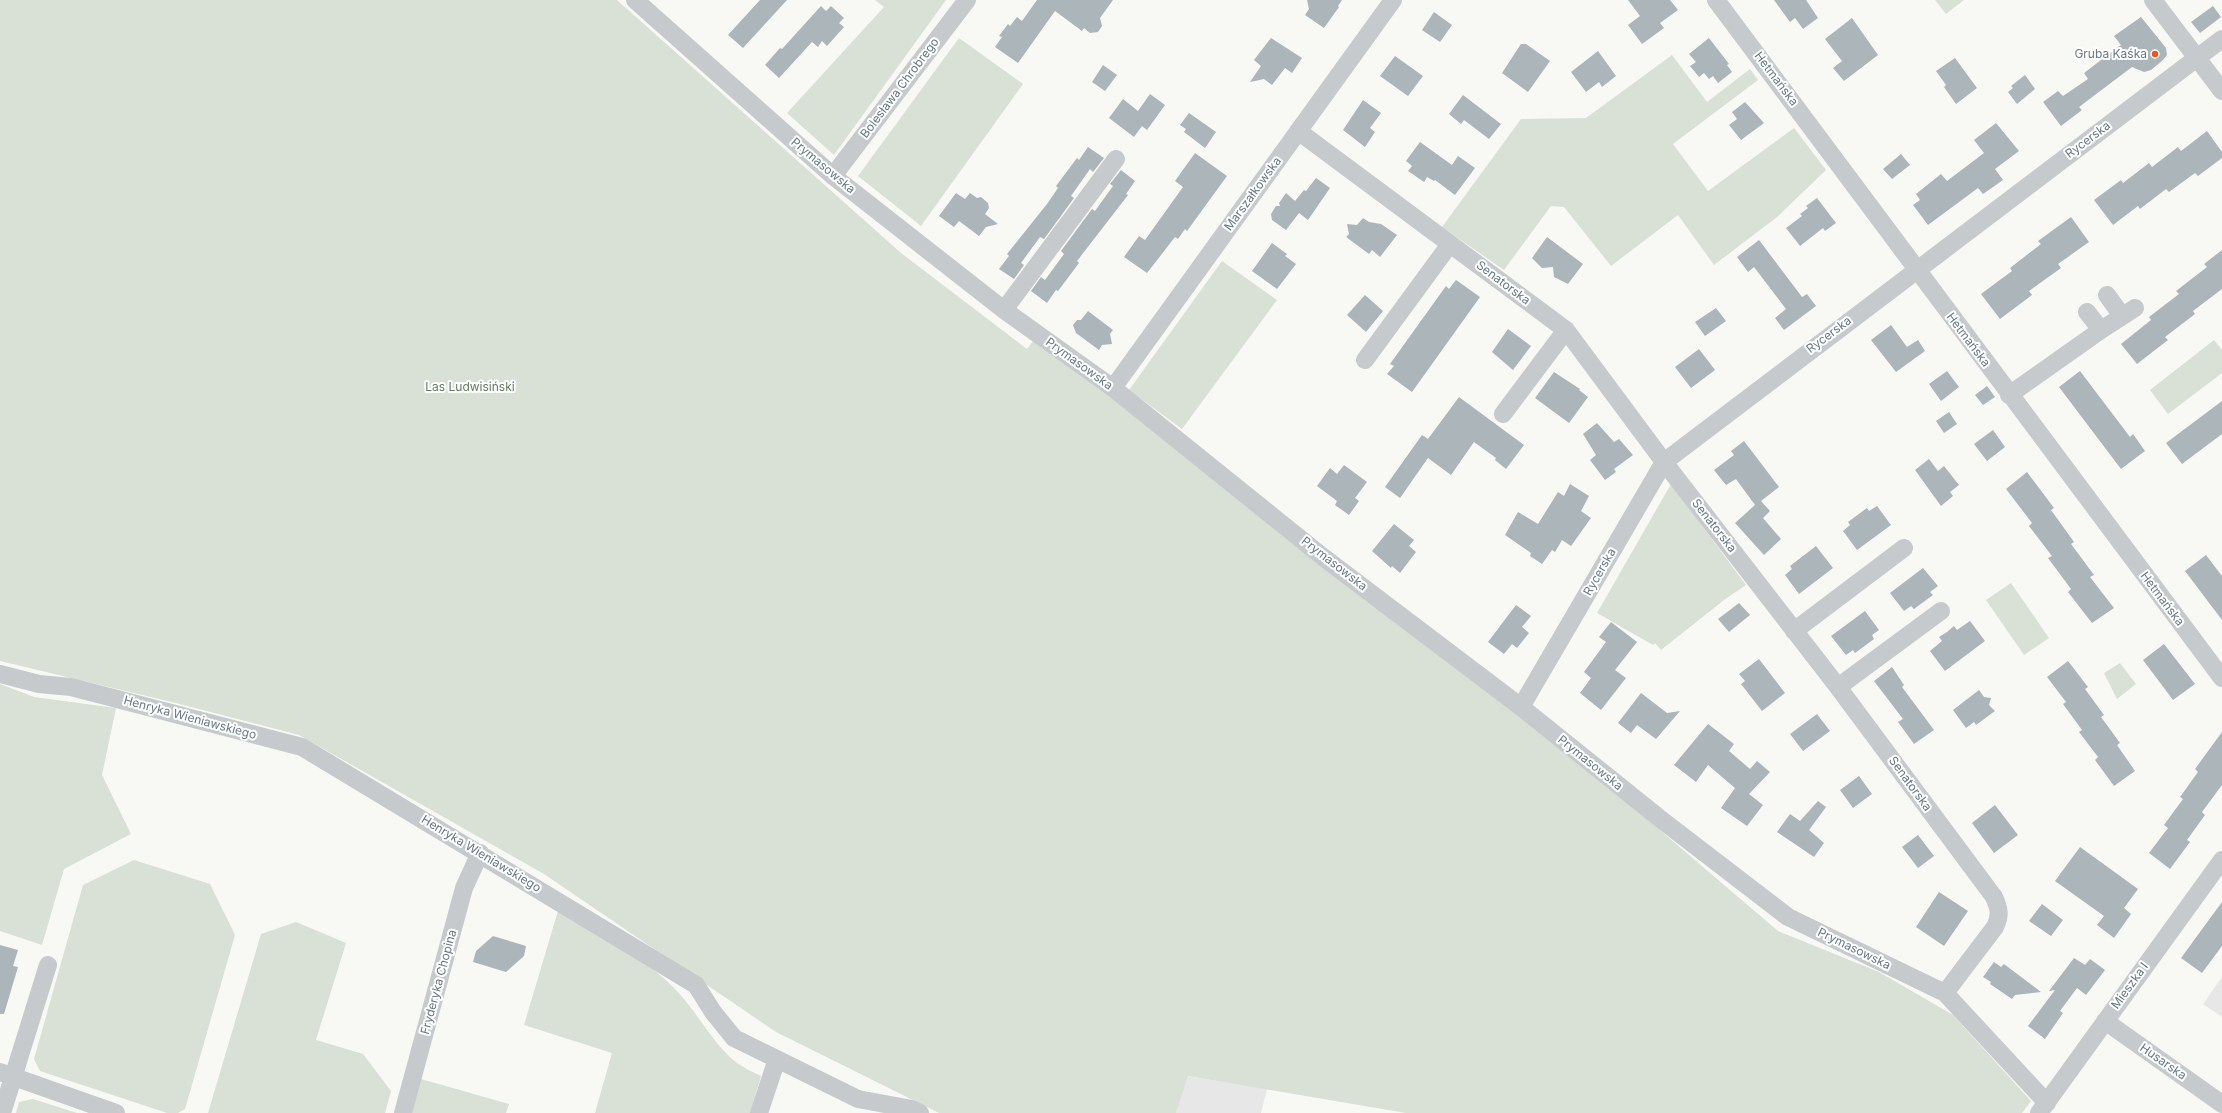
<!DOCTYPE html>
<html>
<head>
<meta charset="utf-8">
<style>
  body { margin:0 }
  canvas { display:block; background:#f8f8f5 }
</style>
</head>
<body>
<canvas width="2222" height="1113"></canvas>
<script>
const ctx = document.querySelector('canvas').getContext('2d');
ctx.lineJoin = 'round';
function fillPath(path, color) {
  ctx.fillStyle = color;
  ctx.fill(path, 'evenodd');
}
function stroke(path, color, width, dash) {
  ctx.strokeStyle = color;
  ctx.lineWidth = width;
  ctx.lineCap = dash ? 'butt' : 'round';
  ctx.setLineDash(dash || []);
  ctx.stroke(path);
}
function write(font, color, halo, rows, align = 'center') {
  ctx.font = font + ' Inter,sans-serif';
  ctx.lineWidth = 4;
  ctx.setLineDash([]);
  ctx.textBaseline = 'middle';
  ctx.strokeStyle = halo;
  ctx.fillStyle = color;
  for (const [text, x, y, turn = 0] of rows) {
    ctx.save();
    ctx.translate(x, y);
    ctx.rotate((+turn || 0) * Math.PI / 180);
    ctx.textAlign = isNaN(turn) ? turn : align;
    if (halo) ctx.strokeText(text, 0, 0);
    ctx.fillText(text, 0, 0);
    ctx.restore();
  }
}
const built = new Path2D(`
  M2222,977v40l-19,-13z
  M1187,1076l80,13 -6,24h-85z`);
const green = new Path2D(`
  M0,0h617l284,253 126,96 9,-12 478,374 120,97 144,123 101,41 74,43 78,86 -9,12h-616l-218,-37 -12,37h-237l-163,-81 -232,-158 -245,-139 -123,-32 -176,-42z
  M875,0h71l-112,155 -47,-42 97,-106z
  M1935,0h29l-18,14z
  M959,38l64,46 -102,142 -63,-50z
  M1672,55l35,47 43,-33 8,11 -85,64 35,47 86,-63 32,42 -49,47 -63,48 -36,-50 -67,51 -47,-59 -13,-1 -47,64 -62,-43 79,-108 65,-1z
  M1222,261l55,39 -95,129 -53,-39z
  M2214,340l8,10v23l-54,41 -18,-24z
  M1671,484l75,101 -22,15 -63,50 -6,-7 -2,2 -56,-32z
  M2011,583l38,55 -25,17 -38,-55z
  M2120,663l16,21 -19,15 -13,-26z
  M0,684l34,13 82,11 -14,67 29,59 -67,35 -22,76 -42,-14z
  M134,860l76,24 25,51 -50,174 -7,4h-11l-127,-42 -6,-12 49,-174z
  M558,911c39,23 84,44 116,77 23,23 37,54 63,75 7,5 16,9 24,13l-11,37h-155l17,-60 -88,-28z
  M296,922l50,21 -30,97 47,14 28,37 -6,22h-177l53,-179z
  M421,1079l88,25 -3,9h-95z
  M33,1099l44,14h-61l3,-11z`);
const building = new Path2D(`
  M760,0h27l-44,48 -15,-13z
  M1037,0h76l-13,18 2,8 -4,6 -8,1 -6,-5 -2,3 -27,-20 -37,52 -23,-16 7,-10 -3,-1 9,-12 2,2 7,-9 5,4z
  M1307,0h35l-4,6 1,1 -15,21 -19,-13 4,-6z
  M1628,0h42l8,10 -18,13 4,5 -22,16 -14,-19 12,-9z
  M1774,0h32l12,18 -15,11 -8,-11 -5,4z
  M821,6l5,5 5,-5 13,12 -5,5 5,4 -17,19 -5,-5 -4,6 -6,-5 -33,36 -14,-13 15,-17 2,1z
  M2213,6l8,11 -21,16 -9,-11z
  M1434,12l18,13 -12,17 -18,-12z
  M2141,17l25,31 1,7 -4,5 -12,10 -7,2 -12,-5 -53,40 3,3 -21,16 -18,-24 15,-11 5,5 25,-17 -4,-6 37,-28 -7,-9z
  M1852,18l26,37 -34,26 -11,-13 9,-7 -17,-22z
  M1271,38l31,20 -10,15 -7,-5 -13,17 -8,-6 -14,3 11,-16 -7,-6z
  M1709,38l20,26 -2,1 5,7 -14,11 -5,-7 -4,3 -5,-6 -5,4 -9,-11 6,-4 -7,-8z
  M1521,44h5l24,17 -22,31 -26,-19z
  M1598,51l18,25 -14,11 -3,-5 -13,10 -15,-20z
  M1395,56l28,20 -15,20 -28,-20z
  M1955,58l22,30 -21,16 -12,-17 2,-2 -10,-14z
  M1103,65l14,10 -12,16 -13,-9z
  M2025,75l10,14 -18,15 -9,-12 5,-4 -2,-2z
  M1150,94l15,11 -18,25 -5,-4 -8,11 -25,-19 14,-19 15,12z
  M1463,95l38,29 -12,15 -25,-19 -3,4 -12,-10z
  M1363,100l18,13 -11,15 5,4 -10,15 -22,-17z
  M1745,102l19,21 -23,17 -12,-15 8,-6 -5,-7z
  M1189,113l27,19 -11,16 -21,-16 2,-3 -6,-4z
  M1996,123l23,28 -24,18 8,11 -20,14 -5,-6 -50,37 -15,-20 7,-5 -4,-6 25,-20 6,7 37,-28 -10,-13z
  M2207,131l15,21v6l-24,18 -3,-3 -26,19 -3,-3 -26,20 -2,-3 -25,19 -19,-25 27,-20 2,3 26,-20 3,4 26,-20 3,4z
  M1420,142l32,23 6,-9 17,12 -20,27 -20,-15 -1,1 -7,-4 -3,5 -16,-11 4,-5 -6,-5z
  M1088,147l16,11 -11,14 -3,-3 -19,27 3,2 -30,41 -4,-2 -19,26 3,2 -10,14 -15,-10 10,-13 -2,-2 40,-50 11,-16 -2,-2 21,-28 2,2z
  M1195,153l32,23 -40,55 -2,-2 -7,10 -3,-2 -28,36 -23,-16 15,-21 6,4 38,-53 -8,-6z
  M1901,154l9,11 -18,14 -9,-10z
  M1121,170l14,11 -9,13 2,1 -51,66 2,2 -21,28 -2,-1 -9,13 -16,-12 10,-14 4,3 19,-26 -3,-3 31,-42 3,2 18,-25 -3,-2z
  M1316,178l14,10 -22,32 -9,-7 -13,17 -14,-10 -1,-6 5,-8h4l-1,-3 7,-10 9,8 9,-11 2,1z
  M956,193l9,6 5,-6 7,5 4,-1 7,6 1,5 -4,6 13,10 -12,3 -7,9 -20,-15 -5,6 -15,-11z
  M1817,198l19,25 -11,8 -2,-3 -23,18 -14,-18 16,-12 -2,-2 8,-6 -2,-2z
  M2071,217l18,25 -31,22 3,4 -32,23 3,4 -32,24 -19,-25 31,-23 -2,-3 31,-24 -3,-3z
  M1363,218l6,4 12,2 16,11 -17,22 -8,-7 -3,4 -23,-17 3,-3 -2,-10 10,1z
  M1547,237l36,27 -15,20 -14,-7 -1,-10 -11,1 -10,-10z
  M1759,240l43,57 5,-3 9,12 -32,24 -9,-12 11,-9 -32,-42 -6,5 -11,-15z
  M1272,243l15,11 -2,2 11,8 -19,25 -25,-18z
  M2222,250v39l-29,22 2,3 -30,23 3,3 -31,24 -16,-20 30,-24 -2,-3 30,-23 -3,-3 31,-24 -3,-3z
  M1456,280l24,17 -68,95 -25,-18 7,-8 -4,-2 56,-78 3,3z
  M1365,295l18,16 -17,21 -19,-17z
  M1716,308l10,13 -21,15 -10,-14z
  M1088,311l25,19 -3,4 2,10 -10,1 -3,5 -23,-17 -3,-8 4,-5h4z
  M1891,325l16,22 11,-7 7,11 -29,21 -25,-32z
  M1508,329l23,17 -18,24 -21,-18z
  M1699,349l16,21 -24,18 -16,-21z
  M1947,371l12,16 -18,14 -12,-17z
  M2080,371l50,66 3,-3 12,17 -24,18 -62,-82z
  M1554,372l26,17 -1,1 9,7 -19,26 -34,-25z
  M1987,386l8,11 -12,8 -8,-10z
  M1459,397l65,48 -18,24 -11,-9 1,-2 -22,-16 -23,33 -23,-17 -28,40 -15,-11 37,-52 6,4z
  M2222,401v33l-40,30 -16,-21z
  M1949,412l8,12 -13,9 -8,-12z
  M1597,423l17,19 5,-3 14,16 -19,14 2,3 -11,8 -15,-20 6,-5 -13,-21z
  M1993,430l12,17 -18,14 -13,-17z
  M1744,441l35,46 -18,14 9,10 -7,7 18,21 -17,16 -29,-32 20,-18 -19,-26 -10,6 -12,-15 20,-15 -3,-4z
  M1929,459l9,12 6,-5 15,19 -9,7 3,4 -12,10 -26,-36z
  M1344,465l23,17 -12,16 4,3 -10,14 -14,-10 2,-4 -20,-15 13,-18 7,6z
  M2027,472l27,36 -3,2 23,32 -3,2 23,31 -4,2 24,31 -22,15 -24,-31 3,-3 -23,-31 4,-2 -23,-30 3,-3 -26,-34z
  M1570,484l19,12 -8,15 10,7 -20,28 -9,-6 -7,12 -3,-2 -10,14 -12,-8 1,-3 -26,-18 13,-23 20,12 20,-32 6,4z
  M1877,506l14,19 -34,25 -14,-19 7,-6 -2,-3 19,-14 2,3z
  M1394,524l20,16 -5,6 7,6 -16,21 -8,-7 -1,2 -19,-17z
  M1816,546l17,22 -34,26 -14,-19 7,-6 -2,-3z
  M2206,555l16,21v44l-37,-49z
  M1923,568l15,18 -8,6 3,3 -19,14 -3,-3 -7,5 -14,-18z
  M1739,603l11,12 -21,17 -11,-13z
  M1516,605l15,11 -9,11 7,6 -12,15 -5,-4 -8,10 -16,-12z
  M1865,611l14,19 -7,5 2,4 -19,14 -2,-3 -7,5 -15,-19z
  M1970,621l15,20 -40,30 -15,-20 12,-10 -3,-4 8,-5 7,-6 3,4z
  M1611,622l26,20 -22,28 11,8 -25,32 -21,-17 11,-15 -7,-6 22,-30 -7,-5z
  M2164,644l31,40 -22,16 -30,-40z
  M1759,659l26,34 -23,18 -21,-27 4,-3 -6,-7z
  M2068,661l20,26 -3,2 19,26 -3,2 19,26 -3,2 18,26 -21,15 -19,-26 3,-3 -19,-25 3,-2 -19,-26 3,-2 -19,-25z
  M1892,667l12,18 -2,2 32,43 -20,14 -16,-22 5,-3 -29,-38z
  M1979,690l5,7 7,1 -2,7 6,6 -19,14 -2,-3 -8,6 -13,-18z
  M1641,693l26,20 13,-2 -24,28 -19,-14 -6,8 -13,-10z
  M1817,714l13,17 -27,20 -13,-17z
  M1708,724l26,20 -5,7 21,18 7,-8 13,11 -21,22 14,11 -16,21 -26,-18 14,-20 -27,-23 -12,17 -22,-17z
  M2222,732v53l-20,27 3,3 -18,25 3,2 -20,27 -21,-16 19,-25 -4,-3 19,-26 -3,-2 18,-25 -3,-3z
  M1859,776l13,18 -19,14 -13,-18z
  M1818,801l8,6 -17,23 15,13 -10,14 -37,-25 13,-18 10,7z
  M1995,805l23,30 -24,18 -22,-30z
  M1918,835l16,21 -16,12 -16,-21z
  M2080,847l58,42 -14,19 7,6 -17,24 -17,-13 7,-9 -49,-35z
  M1939,892l29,19 -24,35 -28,-19z
  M2222,902v44l-20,27 -21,-15z
  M2042,904l21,16 -12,16 -22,-15z
  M493,936l33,10 -2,10 -18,16 -33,-10 3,-11z
  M0,945l18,5 -5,16 5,1 -14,47h-4z
  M2074,958l11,7 5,-6 15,11 -19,25 -9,-7 -17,23 3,2 -18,26 -17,-13 27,-36 -6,1z
  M1994,962l7,5 3,-3 37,28 -26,3 -3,4 -22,-15 1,-2 -8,-5z`);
const minor = new Path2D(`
  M635,0l198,176 171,134 109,78 210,169 198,150 142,114 125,96 157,76 102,110
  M1716,0l506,678
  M2153,0l69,91
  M1298,131l268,199 98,132 174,225 156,210c5,11 7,18 1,30l-50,66
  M833,176l134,-176
  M2107,295l15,21
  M1004,310l112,-151
  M2101,330l34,-22
  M1365,360l85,-116
  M1113,388l280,-388
  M2009,395l92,-65 -14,-18
  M1503,414l63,-84
  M1794,631l110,-83
  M0,674l39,10 32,3 231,60 394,238 17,27 21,26 124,61 54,10 8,4
  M1838,687l103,-76
  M1521,707l143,-245 558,-423
  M2105,1021l117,83
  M0,1072l116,41
  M2,1113l46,-148
  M403,1113l61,-225 16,-35
  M759,1113l18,-54
  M2039,1113l183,-253`);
const markers = [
  [2155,54,4,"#eb5623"]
];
const poiNames = [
  ["Gruba Kaśka",2147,54]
];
const streetNames = [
  ["Hetmańska",1776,79,53],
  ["Bolesława Chrobrego",900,88,-53],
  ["Rycerska",2088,140,-37],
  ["Prymasowska",823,166,40],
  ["Marszałkowska",1253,194,-54],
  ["Senatorska",1503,283,37],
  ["Rycerska",1829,335,-37],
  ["Hetmańska",1968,340,53],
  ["Prymasowska",1079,364,36],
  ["Senatorska",1714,526,52],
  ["Prymasowska",1334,564,38],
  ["Rycerska",1600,572,-60],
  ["Hetmańska",2162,599,53],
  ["Henryka Wieniawskiego",190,718,15],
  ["Prymasowska",1590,763,39],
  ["Senatorska",1910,784,54],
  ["Henryka Wieniawskiego",481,854,31],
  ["Prymasowska",1854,949,26],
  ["Fryderyka Chopina",439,982,-75],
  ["Mieszka I",2130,986,-54],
  ["Husarska",2163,1062,35]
];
const parkNames = [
  ["Las Ludwisiński",470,387]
];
fillPath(built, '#e6e7e6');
fillPath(green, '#d9e0d6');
fillPath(building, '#acb5ba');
stroke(minor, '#c6cacd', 18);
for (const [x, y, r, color] of markers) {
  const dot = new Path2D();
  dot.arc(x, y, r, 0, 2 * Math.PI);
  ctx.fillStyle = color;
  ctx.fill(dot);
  stroke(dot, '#fff', 1.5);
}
write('12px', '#667887', '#fff', poiNames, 'right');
write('12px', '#667887', '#fff', streetNames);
write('12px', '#657961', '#fff', parkNames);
</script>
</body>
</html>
